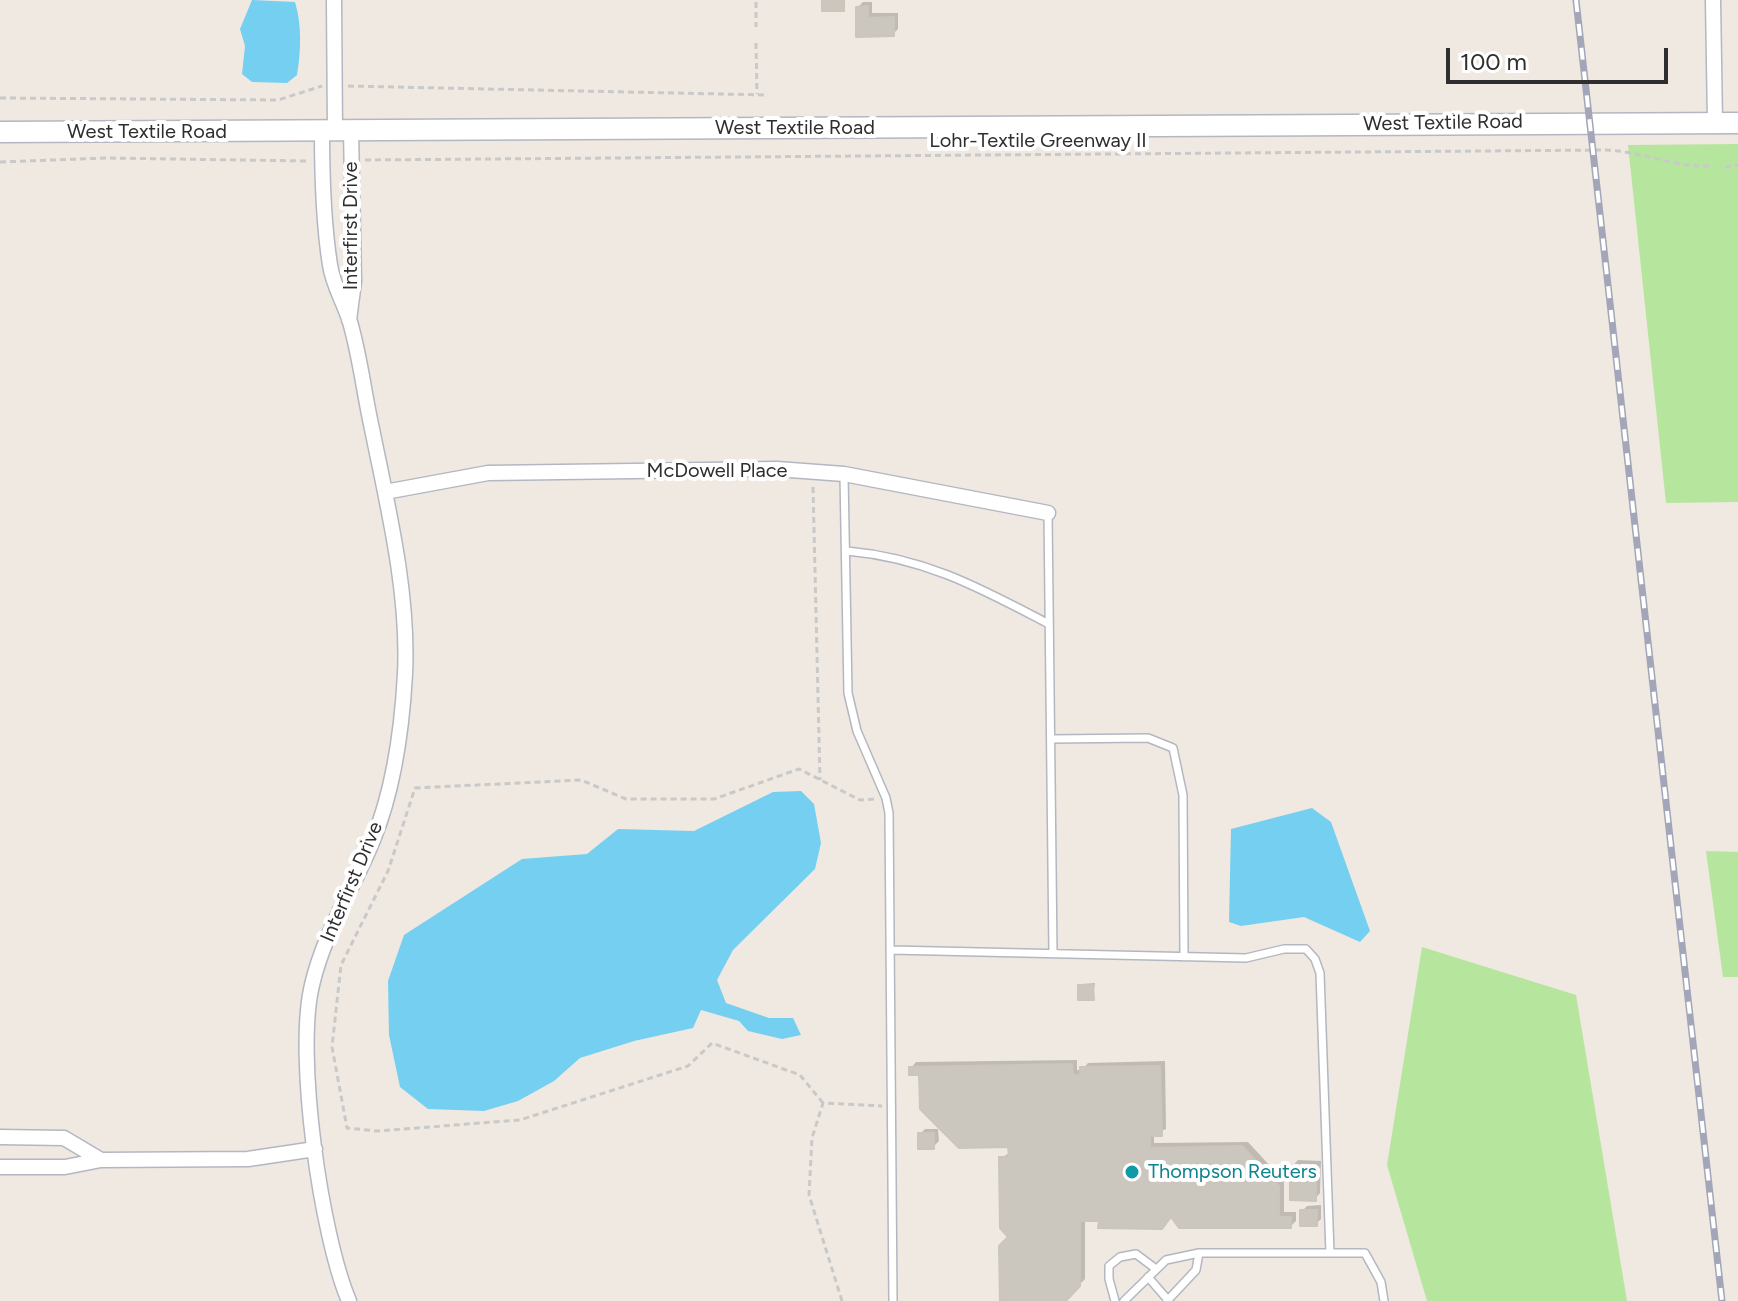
<!DOCTYPE html>
<html>
<head>
<meta charset="utf-8">
<style>
  body { margin:0 }
  #map { position:relative; width:1738px; height:1301px; overflow:hidden; background:#efe9e1; font-family:Figtree,sans-serif }
  canvas { display:block }
  .scale { position:absolute; left:1446px; top:48px; width:222px; height:36px; box-sizing:border-box; border:4px solid #2e2e2e; border-top:0; padding-left:10px; font-size:24px; line-height:28px; white-space:nowrap; color:#2e2e2e; -webkit-text-stroke:6px #fff; paint-order:stroke }
</style>
</head>
<body>
<div id="map">
<canvas width="1738" height="1301"></canvas>
<div class="scale">100 m</div>
</div>
<script>
const ctx = document.querySelector('canvas').getContext('2d');
ctx.lineJoin = 'round';
function fillPath(path, color) {
  ctx.fillStyle = color;
  ctx.fill(path, 'evenodd');
}
function stroke(path, color, width, dash) {
  ctx.strokeStyle = color;
  ctx.lineWidth = width;
  ctx.lineCap = dash ? 'butt' : 'round';
  ctx.setLineDash(dash || []);
  ctx.stroke(path);
}
function write(font, color, halo, rows, align = 'center') {
  ctx.font = font + ' Figtree,sans-serif';
  ctx.lineWidth = 8;
  ctx.setLineDash([]);
  ctx.textBaseline = 'middle';
  ctx.strokeStyle = halo;
  ctx.fillStyle = color;
  for (const [text, x, y, turn = 0] of rows) {
    ctx.save();
    ctx.translate(x, y);
    ctx.rotate((+turn || 0) * Math.PI / 180);
    ctx.textAlign = isNaN(turn) ? turn : align;
    if (halo) ctx.strokeText(text, 0, 0);
    ctx.fillText(text, 0, 0);
    ctx.restore();
  }
}
const green = new Path2D(`
  M1738,144v358l-72,1 -38,-358z
  M1706,851l32,1v125h-15z
  M1422,947l154,48 51,306h-200l-40,-136z`);
const water = new Path2D(`
  M252,0l43,2c7,23 6,49 2,73l-10,8 -35,-1 -10,-8 3,-28 -5,-17z
  M801,791l13,13 7,39 -6,26 -82,81 -16,30 9,23 43,15h24l8,17 -19,4 -34,-8 -9,-10 -38,-11 -8,18 -59,13 -54,17 -26,23 -36,20 -34,10 -56,-2 -28,-22 -11,-52 -1,-54 16,-46 118,-76 65,-5 31,-25 76,2 79,-39z
  M1312,808l19,14 39,109 -10,11 -56,-25 -63,9 -12,-4 2,-93z`);
const shadow = new Path2D(`
  M863,2h9v11h26v16l-5,5 -35,1v-28z
  M1095,983l-2,15 -13,-12 2,-2z
  M1077,1060v10h5l6,-7 77,-2 1,68 -12,5v9l94,-1 36,39v31h12v9l-5,5 -119,-12 -87,5v60l-22,22h-61l9,-64 -10,-79 10,-6 -1,-7 -99,-77 5,-6z
  M925,1129h13l1,12 -6,6 -13,-13z
  M1298,1160l23,1 -1,32 -5,6 -23,-33z
  M1321,1205v14l-5,5 -14,-13 5,-5z`);
const building = new Path2D(`
  M822,0h22v11h-22z
  M868,6v12l26,-1v19l-38,1v-30z
  M1078,985h15l1,15h-16z
  M1072,1064l1,11h7v-8l80,-1 2,70h-12v12l92,-2 37,40v31h12v11h-112l-8,-11 -9,12 -64,-1 1,-7h-19v65l-14,15h-66l-1,-55 9,-9 -8,-9 -1,-71h10l-1,-10 -49,1 -39,-39 -1,-34h-10v-8z
  M918,1133h16v16h-16z
  M1290,1165h26v36l-26,-1z
  M1300,1210h17v16h-17z`);
const path = new Path2D(`
  M756,2v25
  M756,43l1,51
  M348,86l420,9
  M0,98l278,2 44,-14
  M365,160l1240,-10c36,1 68,17 104,16
  M0,162l106,-4 202,3
  M1725,167l13,-2
  M813,487l7,293
  M823,1103l-23,-28 -88,-32 -24,23 -168,54 -143,11 -30,-3 -15,-81 9,-82 47,-94 27,-83 166,-8 45,19h88l85,-30 61,31 16,-1
  M842,1301l-33,-106 3,-57 11,-35 59,3`);
const service = new Path2D(`
  M844,475l4,218 9,38 29,67 3,15 4,488
  M1048,513l5,441
  M847,551c79,7 133,37 202,73
  M1051,739l97,-1 25,10 10,47 1,162
  M891,950l355,8 38,-9h22l9,10 5,14 10,280
  M1148,1277l20,23
  M1115,1301l-6,-22v-13l11,-9 16,-3 20,15
  M1124,1301l42,-41 33,-7h166l16,29 3,19
  M1167,1301l29,-31 3,-17`);
const minor = new Path2D(`
  M334,0l1,132
  M1713,0l2,123
  M322,132c0,44 1,89 8,133 3,21 14,37 20,57 10,34 14,71 22,107 16,79 37,164 33,245 -3,55 -11,115 -32,166 -20,49 -49,93 -61,145 -17,70 9,250 37,316
  M349,320l5,-38 -3,-151
  M385,492l103,-19 289,-4 67,5 204,39
  M0,1137l64,1 37,22
  M0,1167h65l36,-7 147,-1 67,-10`);
const secondary = new Path2D(`
  M0,132l1738,-9`);
const rail = new Path2D(`
  M1576,0l146,1301`);
const markers = [
  [1132,1172,8,"#0f9aa8"]
];
const streetNames = [
  ["West Textile Road",1443,123,-1],
  ["West Textile Road",795,128],
  ["West Textile Road",147,132],
  ["Lohr-Textile Greenway II",1038,141],
  ["Interfirst Drive",351,226,-90],
  ["McDowell Place",717,471],
  ["Interfirst Drive",352,882,-67]
];
const cultureNames = [
  ["Thompson Reuters",1148,1172]
];
fillPath(green, '#b6e59e');
fillPath(water, '#75cff0');
fillPath(shadow, '#0003');
fillPath(building, '#cbc7bf');
stroke(building, '#cbc5ba', 2);
stroke(service, '#b4b7c1', 10);
stroke(minor, '#b4b7c1', 17);
stroke(secondary, '#b4b7c1', 23);
stroke(path, '#c9c9c9', 3, [6, 4]);
stroke(service, '#fff', 7);
stroke(minor, '#fff', 14);
stroke(secondary, '#fff', 20);
stroke(rail, '#a3a6b8', 7);
stroke(rail, '#fff', 4, [12]);
for (const [x, y, r, color] of markers) {
  const dot = new Path2D();
  dot.arc(x, y, r, 0, 2 * Math.PI);
  ctx.fillStyle = color;
  ctx.fill(dot);
  stroke(dot, '#fff', 3);
}
write('20px', '#2e2e2e', '#fff', streetNames);
write('20px', '#0d838f', '#fff', cultureNames, 'left');
</script>
</body>
</html>
